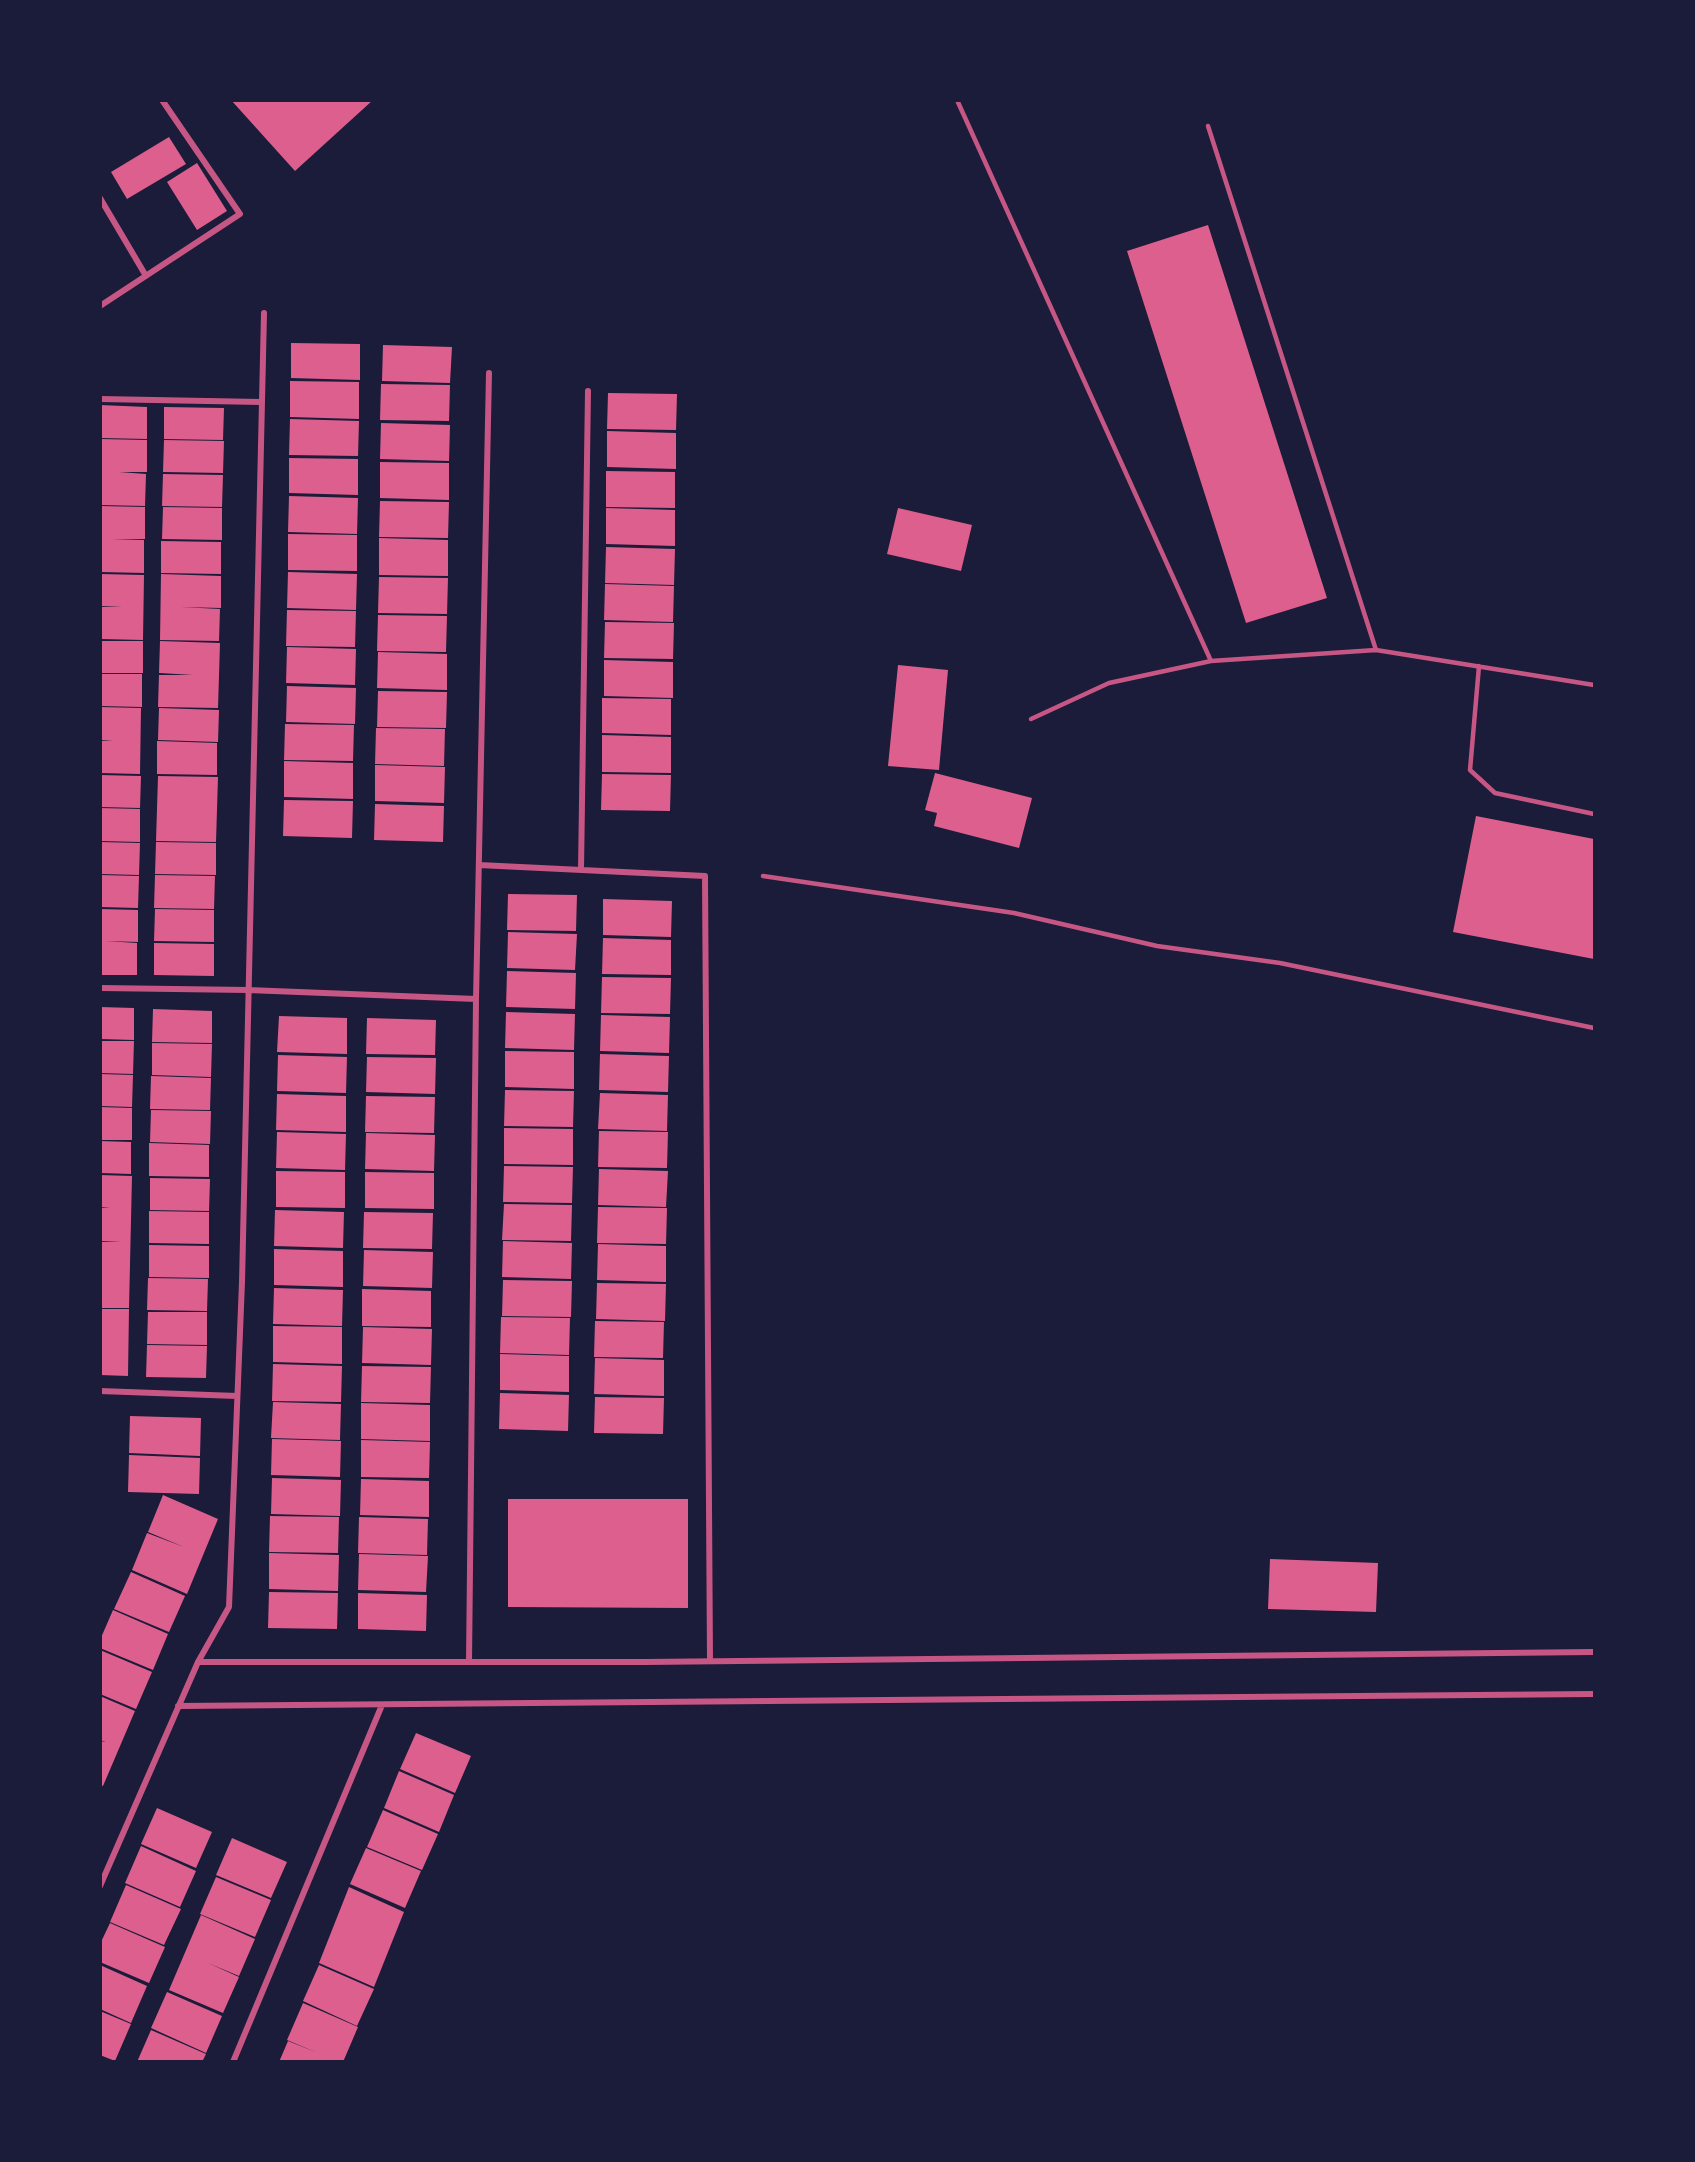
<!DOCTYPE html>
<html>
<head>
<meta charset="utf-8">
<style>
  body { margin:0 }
  #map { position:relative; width:1695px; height:2162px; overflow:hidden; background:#1b1b3a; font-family:"Roboto Condensed",sans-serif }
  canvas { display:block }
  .frame { position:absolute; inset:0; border:102px solid #1b1b3a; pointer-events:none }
</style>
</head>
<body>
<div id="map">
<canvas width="1695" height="2162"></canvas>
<div class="frame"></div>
</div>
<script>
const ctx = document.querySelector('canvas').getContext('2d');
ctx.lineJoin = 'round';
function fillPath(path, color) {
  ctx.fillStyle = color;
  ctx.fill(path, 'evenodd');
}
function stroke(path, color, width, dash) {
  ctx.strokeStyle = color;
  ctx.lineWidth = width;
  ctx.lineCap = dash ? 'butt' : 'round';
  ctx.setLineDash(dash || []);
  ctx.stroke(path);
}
const building = new Path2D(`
  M231,100h142l-78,71z
  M169,137l17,27 -59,35 -16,-27z
  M197,163l30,48 -30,19 -30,-48z
  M1208,225l119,373 -81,25 -119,-372z
  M291,343l69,1v36l-69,-2z
  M383,345l69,2 -2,36 -68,-2z
  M290,381l69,1v37l-69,-2z
  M381,384l69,1 -1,36 -69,-1z
  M608,393l69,1 -1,36 -69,-1z
  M100,405l47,2v32l-47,-1z
  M164,407l60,1 -1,32 -59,-1z
  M290,419l69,2 -1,35 -69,-1z
  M381,423l69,2 -1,36 -69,-2z
  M607,431l69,2v36l-69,-2z
  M100,439l47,1v32h-28l27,2 -1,32 -45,-1z
  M164,440l60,1 -1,32 -60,-1z
  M289,458l69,1v36l-69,-2z
  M380,462l69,1v37l-69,-2z
  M606,471l69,1v36l-69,-1z
  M163,474l60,1 -1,32 -60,-1z
  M289,496l69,2 -1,36 -69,-2z
  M380,501l69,1 -1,36 -69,-1z
  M100,506l45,1v32h-33l32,1v33l-44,-1z
  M163,507l59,1v32l-60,-1z
  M606,508l69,2v36l-69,-2z
  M898,508l74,17 -11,46 -74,-17z
  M288,534l69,1v36l-69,-1z
  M379,538l69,2v36l-69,-1z
  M161,541l60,1v32l-60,-1z
  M606,547l69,2 -1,36 -69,-2z
  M288,572l69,2 -1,36 -69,-2z
  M100,574l44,1 -1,65 -43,-1v-32l22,-1h-22z
  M161,574l60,2v32l-40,-1 39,2 -1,32 -59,-1z
  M379,577l69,1 -1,36 -69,-1z
  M605,584l69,2 -1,36 -69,-2z
  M287,610l69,1 -1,36 -69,-1z
  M378,615l69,1 -1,36 -69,-1z
  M605,622l69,1 -1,36 -69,-1z
  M100,641h43v32h-43z
  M160,641l60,2 -2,65 -60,-1 1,-32h34l-34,-2z
  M287,647l69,2 -1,36 -69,-2z
  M378,652l69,2v36l-70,-2z
  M604,660l69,2v36l-69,-2z
  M898,665l50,5 -9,100 -51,-4z
  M100,674h42v33l-42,-1z
  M287,686l69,2 -1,36 -69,-2z
  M378,691l69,1 -1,36 -69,-1z
  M602,698l69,1v36l-69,-2z
  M100,707l41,1 -1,66 -40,-1v-32l13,-1h-13z
  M159,708l60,2 -1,32 -60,-2z
  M285,724l69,1 -1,36 -69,-1z
  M376,728l69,1 -1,37 -69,-2z
  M602,735l69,2v36l-69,-1z
  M157,741l60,2v32l-60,-1z
  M284,761l69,2v36l-69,-2z
  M375,765l70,2 -1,36 -69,-2z
  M935,773l97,25 -13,50 -85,-22 3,-13 -12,-3z
  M602,774l69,1 -1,36 -69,-1z
  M100,775l41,1 -1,32 -40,-1z
  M158,776l60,1 -2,65 -60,-1z
  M284,800l69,1 -1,37 -69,-2z
  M375,804l69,2 -1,36 -69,-2z
  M100,808l40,1v33l-40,-1z
  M1476,816l118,23v120l-141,-27z
  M100,842l40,1 -1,32 -39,-1z
  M156,842l60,1v32l-61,-1z
  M100,875l39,1 -1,32 -38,-1z
  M155,875l60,1 -1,33 -60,-1z
  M508,894l69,1 -1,36 -69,-1z
  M603,899l69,2 -1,36 -68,-2z
  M100,909l38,1v32l-33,-1 32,2v32h-37z
  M155,909l59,1v32l-60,-1z
  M508,932l69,2 -2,36 -68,-2z
  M603,938l68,2v35l-69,-1z
  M154,943l60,1v32l-60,-1z
  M507,971l69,2 -1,36 -69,-2z
  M602,977l69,1 -1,36 -69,-1z
  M100,1007l34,1v32l-34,-1z
  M153,1009l59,2v32l-60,-1z
  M506,1012l69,2 -1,36 -69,-2z
  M601,1015l69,2 -1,36 -69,-2z
  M279,1016l68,2v36l-70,-2z
  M367,1018l69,2 -1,35 -69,-1z
  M100,1041h34l-1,33 -33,-1z
  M152,1043l60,1 -1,33 -59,-2z
  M505,1051l69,1v37l-69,-2z
  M600,1054l69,2 -1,36 -69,-2z
  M278,1055l69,2 -1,36 -69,-2z
  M367,1057l69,1 -1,36 -69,-2z
  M100,1074l33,1 -1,32 -32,-1z
  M151,1076l60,2 -1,32 -60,-1z
  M505,1090l69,1 -1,36 -69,-1z
  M600,1093l68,2 -1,36 -69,-2z
  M277,1094l69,2v36l-70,-2z
  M366,1096l69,1 -1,36 -69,-1z
  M100,1107l32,1v32h-32z
  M151,1110l60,1 -1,33 -60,-2z
  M504,1128l69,1v36l-69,-1z
  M599,1131l69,1 -1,36 -69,-1z
  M277,1132l69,2 -1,36 -69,-2z
  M366,1133l69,2 -1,36 -69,-2z
  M100,1141l31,1v32l-31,-1z
  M149,1143l60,2v32l-60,-1z
  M504,1166l69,1 -1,36 -69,-1z
  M599,1169l69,2 -2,36 -68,-2z
  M276,1171l69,1v36l-69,-1z
  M365,1172l69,1v36l-69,-1z
  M100,1175l32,1 -3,132h-29v-66l21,-1h-21v-33h10l-10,-1z
  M150,1178l60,1 -1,32 -59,-1z
  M504,1204l68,1 -1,36 -69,-1z
  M598,1207l69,1 -1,36 -69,-1z
  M275,1210l69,2 -1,36 -69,-2z
  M149,1211l60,1v32l-60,-1z
  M364,1212l69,1 -1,36 -69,-1z
  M503,1241l69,2 -1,36 -69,-2z
  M598,1244l68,2v36l-69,-2z
  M149,1245l60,1v32l-60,-1z
  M274,1249l69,2v36l-69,-2z
  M364,1250l69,2 -1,36 -69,-2z
  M148,1278l60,1 -1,32 -60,-1z
  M503,1280l69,1 -1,36 -69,-1z
  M597,1283l69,1 -1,37 -69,-2z
  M274,1288l69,2 -1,36 -69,-2z
  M362,1289l69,2v36l-69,-1z
  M100,1309h29l-1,67 -28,-1z
  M148,1312h59v33l-60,-1z
  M501,1317l69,1 -1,37 -69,-2z
  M595,1321l69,1 -1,36 -69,-1z
  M273,1326l69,1v37l-69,-2z
  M363,1327l69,2 -1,36 -69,-2z
  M147,1345l60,1 -1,32 -60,-1z
  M500,1354l69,2v36l-69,-2z
  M595,1358l69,2v36l-70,-2z
  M273,1364l69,2 -1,36 -69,-1z
  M362,1366l69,1 -1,36 -69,-1z
  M500,1393l69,2 -1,36 -69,-2z
  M595,1397l69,1 -1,36 -69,-1z
  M273,1402l68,2 -1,36 -69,-2z
  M361,1403l69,2v36l-69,-2z
  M130,1416l71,2 -1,38 -71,-3z
  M272,1439l69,2 -1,36 -69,-2z
  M361,1440l69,2 -1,36 -68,-1z
  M129,1455l71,3 -1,36 -71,-2z
  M272,1478l69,2 -1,36 -69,-2z
  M361,1479l68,2v36l-69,-2z
  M163,1495l55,24 -31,75 -55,-24 15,-37 37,14 -36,-15z
  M508,1499h180v109l-180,-1z
  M270,1516l69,1 -1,36 -69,-1z
  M359,1517l69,2 -1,36 -69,-2z
  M269,1553l70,2 -1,36 -69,-2z
  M359,1554l69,2 -2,36 -68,-2z
  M1270,1559l108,4 -2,49 -108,-3z
  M131,1572l54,24 -16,36 -55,-23z
  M269,1592l69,1 -1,36 -69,-1z
  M358,1593l69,2 -1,36 -68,-2z
  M113,1610l55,24 -15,36 -53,-22v-8z
  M100,1650l52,22 -16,37 -36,-15z
  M100,1696l35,15 -32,75 -3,-1v-44l6,1 -6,-2z
  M416,1733l55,23 -16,37 -55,-24z
  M399,1771l55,24 -15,37 -55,-24z
  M157,1808l55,24 -16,36 -55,-24z
  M383,1810l55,24 -16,36 -55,-23z
  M232,1838l55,24 -16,36 -55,-23z
  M141,1846l55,25 -16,36 -55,-24z
  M366,1848l55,23 -16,37 -55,-24z
  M216,1877l55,23 -16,37 -55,-23z
  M126,1885l55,24 -17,36 -54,-23z
  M349,1887l55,25 -30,75 -55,-24z
  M201,1915l54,24 -16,37 -31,-13 31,14 -16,36 -54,-23z
  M110,1923l55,24 -16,36 -49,-21v-18z
  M100,1965l47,21 -16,37 -31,-14z
  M319,1965l55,24 -17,37 -54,-25z
  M167,1992l55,24 -16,37 -55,-25z
  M303,2003l55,24 -15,35h-64l9,-21 30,12 -31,-13z
  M100,2011l31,13 -16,37 -15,-6z
  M151,2030l55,24 -4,8h-65z`);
const service = new Path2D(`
  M957,100l254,561
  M1208,126l168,524
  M1479,666l-9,104 25,23 99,21
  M1031,719l78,-36 102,-22 165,-11 218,35
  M763,876l251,37 143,33 123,17 314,65`);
const minor = new Path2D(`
  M100,198l46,78
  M100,306l140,-92 -78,-114
  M100,399l161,3
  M479,865l226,11 5,785
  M581,870l7,-479
  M100,988l148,2 228,9
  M100,1391l137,5
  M198,1662h447l949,-10
  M469,1662l7,-663 13,-626
  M178,1706l1416,-12
  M100,1886l98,-224 31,-55 13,-325 22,-969
  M233,2062l149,-357`);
fillPath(building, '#dd5f8e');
stroke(service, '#c65784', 4.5);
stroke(minor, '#c65784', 6);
</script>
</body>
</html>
